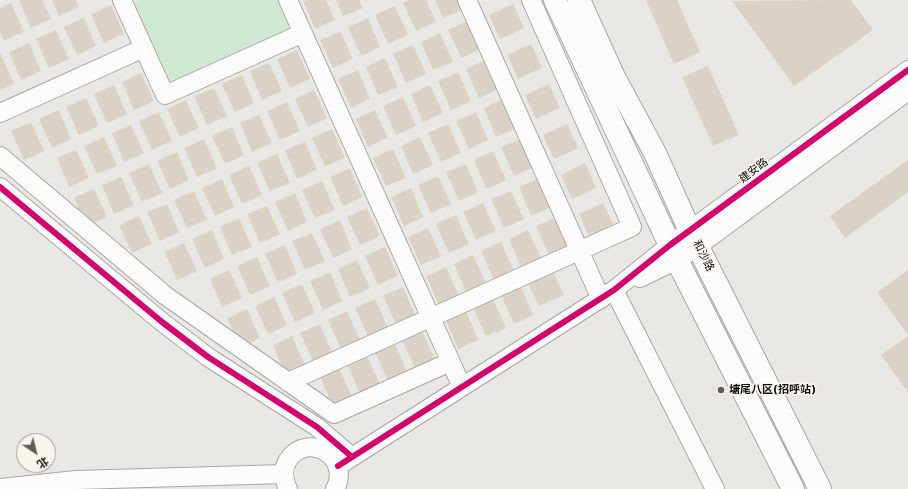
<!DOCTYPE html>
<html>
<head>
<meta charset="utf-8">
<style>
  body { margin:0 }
  #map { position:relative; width:908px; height:489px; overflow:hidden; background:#e9e7e4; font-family:"DejaVu Sans","Noto Sans SC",sans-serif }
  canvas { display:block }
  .north { position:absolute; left:16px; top:433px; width:40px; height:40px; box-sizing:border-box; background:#f9f4ee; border:1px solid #9d9a95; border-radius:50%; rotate:145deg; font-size:11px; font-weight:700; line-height:16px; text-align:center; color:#141210 }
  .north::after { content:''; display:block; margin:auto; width:14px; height:18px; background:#5f5d5a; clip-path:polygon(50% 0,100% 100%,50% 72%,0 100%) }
</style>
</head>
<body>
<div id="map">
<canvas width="908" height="489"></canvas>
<div class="north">北</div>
</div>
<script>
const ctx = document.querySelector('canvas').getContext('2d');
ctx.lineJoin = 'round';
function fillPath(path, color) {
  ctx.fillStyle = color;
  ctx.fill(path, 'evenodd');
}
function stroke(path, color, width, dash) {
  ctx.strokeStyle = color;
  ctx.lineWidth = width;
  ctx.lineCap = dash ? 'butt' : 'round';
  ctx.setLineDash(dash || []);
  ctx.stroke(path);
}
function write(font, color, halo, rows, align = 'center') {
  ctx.font = font + ' "DejaVu Sans","Noto Sans SC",sans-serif';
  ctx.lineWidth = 3.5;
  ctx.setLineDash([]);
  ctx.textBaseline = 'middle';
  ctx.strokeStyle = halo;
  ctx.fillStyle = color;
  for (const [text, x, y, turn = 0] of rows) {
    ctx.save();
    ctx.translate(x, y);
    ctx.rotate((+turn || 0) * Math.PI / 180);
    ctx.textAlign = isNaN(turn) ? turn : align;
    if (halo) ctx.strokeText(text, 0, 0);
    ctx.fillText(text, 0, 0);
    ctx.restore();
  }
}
const green = new Path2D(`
  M141,0h140l14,30 -126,57 -38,-83z`);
const building = new Path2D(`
  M19,0h23l9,19 -20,9z
  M52,0h24l3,7 -20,9z
  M303,0h23l9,20 -20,9z
  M336,0h23l4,8 -20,8z
  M409,0h17l10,22 -20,9 -13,-28z
  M435,0h24l4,10 -20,8z
  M646,0h31l23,52 -26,12z
  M851,0l22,30 -79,56 -62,-85z
  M11,3l13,29 -20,9 -4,-9v-24z
  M513,4l11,24 -24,11 -11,-24z
  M111,5l13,29 -20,9 -13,-29z
  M395,6l13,29 -20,9 -13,-29z
  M84,18l12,28 -19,9 -13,-28z
  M368,18l12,29 -19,9 -13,-29z
  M468,21l13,28 -20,9 -13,-28z
  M56,30l13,29 -20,9 -13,-29z
  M340,31l13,28 -20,9 -13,-28z
  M440,33l13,29 -20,8 -12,-28z
  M29,43l12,28 -20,9 -12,-28z
  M531,44l11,24 -24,11 -11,-24z
  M413,45l13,29 -20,9 -13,-29z
  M297,50l13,29 -20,9 -13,-29z
  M0,53l14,31 -14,6z
  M385,58l13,29 -20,8 -12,-28z
  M486,60l12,29 -19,9 -13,-29z
  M269,63l13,28 -20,9 -12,-29z
  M708,66l31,69 -26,11 -31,-69z
  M358,70l12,29 -19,9 -13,-29z
  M458,72l13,29 -20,9 -13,-29z
  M141,73l13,28 -20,9 -12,-28z
  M242,75l12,28 -19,9 -13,-28z
  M549,84l11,24 -24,11 -11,-24z
  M114,85l13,29 -20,9 -13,-29z
  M430,85l13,28 -20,9 -12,-28z
  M214,88l13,28 -20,9 -13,-29z
  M314,90l13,28 -19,9 -13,-28z
  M403,97l13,29 -20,9 -13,-29z
  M86,98l13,28 -20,9 -13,-28z
  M503,99l13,29 -20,9 -12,-29z
  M186,100l13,28 -19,9 -13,-28z
  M287,102l13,29 -20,9 -13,-29z
  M59,110l12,29 -19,9 -13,-29z
  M375,110l13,28 -20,9 -12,-28z
  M159,112l13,29 -20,9 -13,-29z
  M476,112l12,28 -19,9 -13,-28z
  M259,115l13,28 -20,9 -12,-29z
  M31,122l13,29 -20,9 -13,-29z
  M448,124l13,29 -20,9 -13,-29z
  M567,124l11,24 -24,11 -11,-24z
  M131,125l13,28 -20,9 -12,-29z
  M232,127l12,28 -19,9 -13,-28z
  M332,129l13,29 -20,8 -13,-28z
  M104,137l13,29 -20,8 -13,-28z
  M420,137l13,28 -20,9 -12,-28z
  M204,139l13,29 -20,9 -13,-29z
  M521,139l13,28 -20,9 -13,-29z
  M305,142l12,28 -20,9 -12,-29z
  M393,149l13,29 -20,8 -13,-28z
  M76,150l13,28 -20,9 -12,-29z
  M493,151l13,29 -20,9 -12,-29z
  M177,152l12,28 -19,9 -13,-28z
  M277,154l13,29 -20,8 -13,-28z
  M908,160v32l-63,46 -15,-22z
  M585,163l11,25 -24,11 -11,-24z
  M149,164l13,29 -20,9 -13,-29z
  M466,164l12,28 -19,9 -13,-29z
  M249,166l13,29 -20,9 -13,-29z
  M350,168l12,29 -19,9 -13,-29z
  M438,176l13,28 -20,9 -13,-28z
  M121,177l13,28 -20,9 -12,-29z
  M539,178l12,29 -20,9 -12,-29z
  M222,179l12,28 -19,9 -13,-28z
  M322,181l13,29 -20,8 -13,-28z
  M411,188l12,29 -19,9 -13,-29z
  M94,189l13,28 -20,9 -13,-28z
  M194,191l13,29 -20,8 -13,-28z
  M511,191l13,28 -20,9 -13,-29z
  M295,193l12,29 -19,9 -13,-29z
  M483,203l13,28 -20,9 -13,-28z
  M603,203l12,25 -25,11 -11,-25z
  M167,204l12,28 -19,9 -13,-29z
  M267,206l13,28 -20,9 -13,-29z
  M367,208l13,28 -20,9 -13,-28z
  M456,215l13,29 -20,9 -13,-29z
  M139,216l13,28 -20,9 -13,-28z
  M239,218l13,29 -20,8 -12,-28z
  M556,218l13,28 -20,9 -13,-29z
  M340,220l12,29 -19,9 -13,-29z
  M428,228l13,28 -20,9 -13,-28z
  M212,230l12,29 -19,9 -13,-29z
  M528,230l13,28 -20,9 -12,-28z
  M312,233l13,28 -20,9 -13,-29z
  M501,242l13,29 -20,9 -13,-29z
  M184,243l13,28 -20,9 -12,-28z
  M285,245l12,29 -19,8 -13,-28z
  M385,247l13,29 -20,9 -13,-29z
  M473,255l13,28 -20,9 -12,-28z
  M257,257l13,29 -20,9 -13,-29z
  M357,260l13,28 -20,9 -12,-28z
  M446,267l13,29 -20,9 -13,-29z
  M229,270l13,28 -20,9 -12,-28z
  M908,270v65l-31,-43z
  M330,272l12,29 -19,9 -13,-29z
  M553,272l11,23 -25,11 -11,-23z
  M302,284l13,29 -20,9 -13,-29z
  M403,287l12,28 -19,9 -13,-28z
  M521,287l12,28 -19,9 -13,-29z
  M274,297l13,28 -19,9 -13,-28z
  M375,299l13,29 -20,9 -13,-29z
  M493,299l13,29 -20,8 -13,-28z
  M247,309l13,29 -20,9 -13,-29z
  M347,311l13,29 -19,9 -13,-29z
  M466,311l12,29 -20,9 -12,-29z
  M320,324l12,28 -19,9 -13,-28z
  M422,331l13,28 -20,9 -13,-28z
  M292,336l13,29 -20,9 -12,-29z
  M908,336v56l-27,-37z
  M395,343l12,29 -19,9 -13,-29z
  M367,356l13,28 -20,9 -13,-28z
  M339,368l13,29 -19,9 -13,-29z`);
const minor = new Path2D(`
  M122,0l43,95 138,-62
  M288,0l174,387
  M467,0l134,299
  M0,113l144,-65
  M0,156l166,140 168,118 116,-52
  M0,187l162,135 46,35 109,70 35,30
  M640,278l37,-18 21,-14 210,-155
  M614,290l101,199
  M288,382l344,-155 -101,-227
  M338,466l276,-176 56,-45 238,-175
  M0,488l76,-8 208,-6
  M288,489c-5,-10 -6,-19 0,-29 20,-30 64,-2 47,29`);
const major = new Path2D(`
  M555,0l122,260 116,229
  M579,0l35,77 41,76 35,78 130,258`);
const cycleway = new Path2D(`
  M0,187l162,135 46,35 109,70 35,30
  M338,466l276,-176 56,-45 238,-175`);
const markers = [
  [721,390,4,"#5f5d5a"]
];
const streetNames = [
  ["建安路",754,171,-37],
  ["和沙路",703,256,63]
];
const poiNames = [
  ["塘尾八区(招呼站)",729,390]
];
fillPath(green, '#cfe8d0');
fillPath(building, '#dbd2c7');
stroke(minor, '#a9a7a5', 20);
stroke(major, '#a9a7a5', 24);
stroke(minor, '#fcfbfb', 18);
stroke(major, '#fcfbfb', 22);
stroke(cycleway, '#d6006c', 6);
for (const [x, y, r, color] of markers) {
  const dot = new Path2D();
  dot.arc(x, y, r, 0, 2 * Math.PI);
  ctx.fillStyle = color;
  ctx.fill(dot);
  stroke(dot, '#f9f4ee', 1.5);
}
write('11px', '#141210', '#f9f4ee', streetNames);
write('bold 11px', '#141210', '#f9f4ee', poiNames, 'left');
</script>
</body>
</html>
